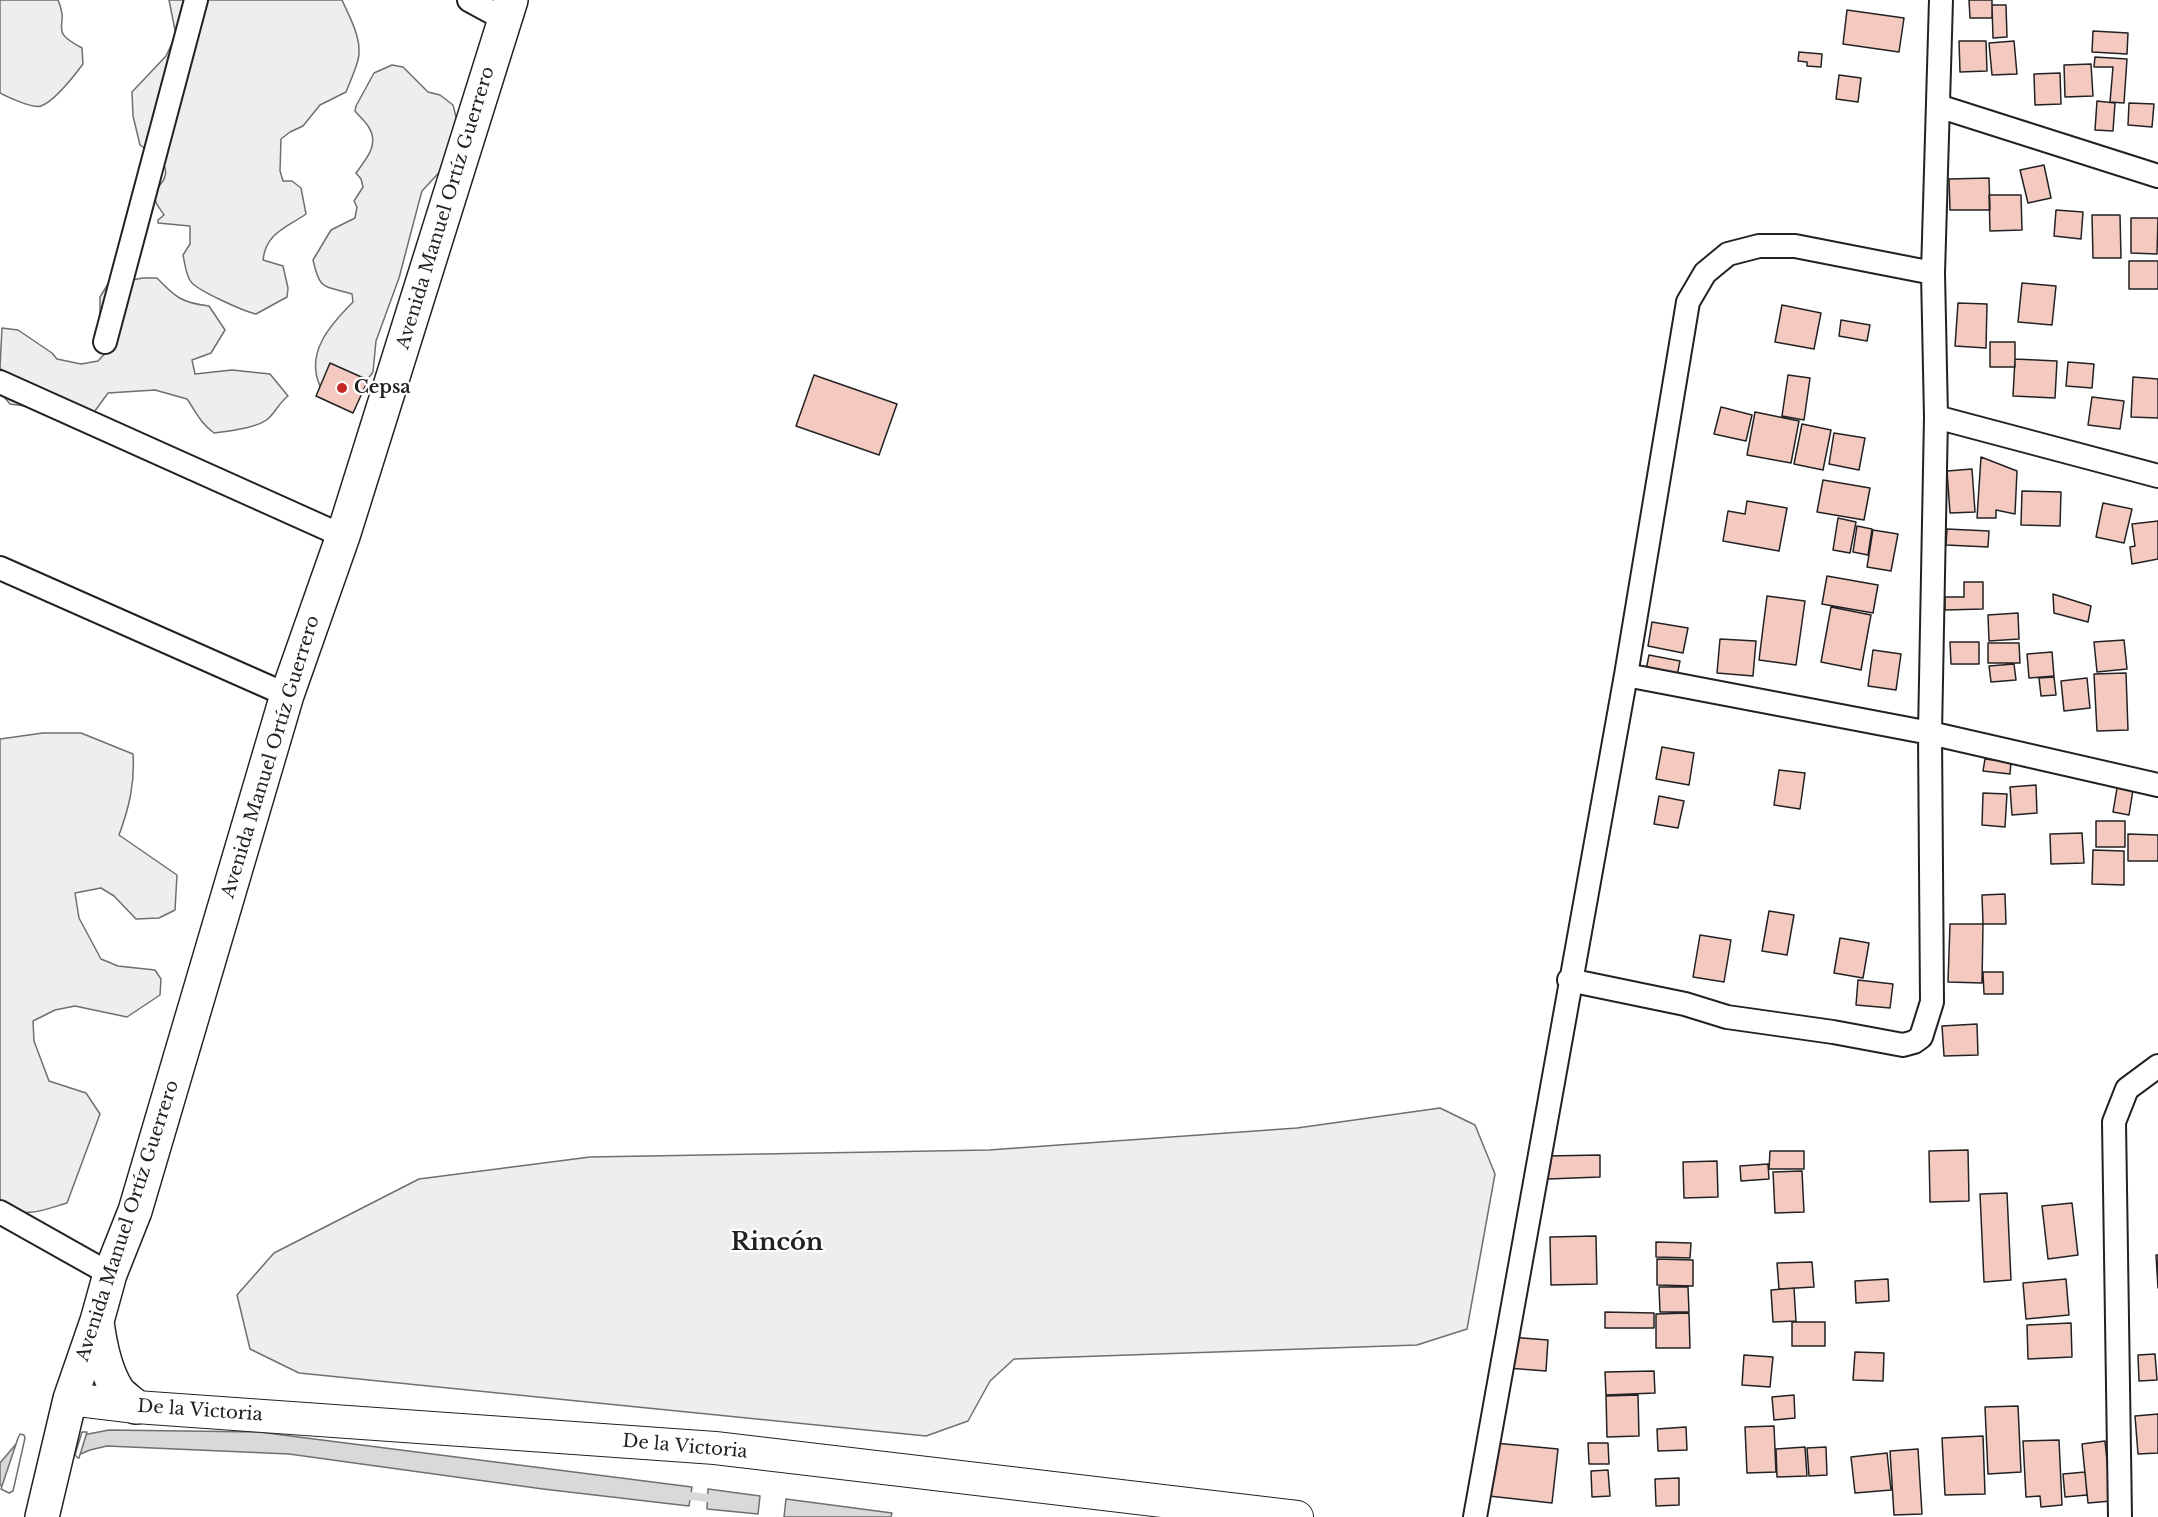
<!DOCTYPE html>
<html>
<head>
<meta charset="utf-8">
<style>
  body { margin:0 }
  canvas { display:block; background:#fff }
</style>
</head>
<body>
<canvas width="2158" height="1517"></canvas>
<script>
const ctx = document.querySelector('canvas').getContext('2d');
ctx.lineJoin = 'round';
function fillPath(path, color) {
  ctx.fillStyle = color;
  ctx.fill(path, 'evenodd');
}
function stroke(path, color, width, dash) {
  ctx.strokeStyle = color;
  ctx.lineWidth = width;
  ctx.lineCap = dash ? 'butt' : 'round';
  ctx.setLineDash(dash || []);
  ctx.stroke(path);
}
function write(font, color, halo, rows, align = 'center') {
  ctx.font = font + ' "Libre Baskerville",serif';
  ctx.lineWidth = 4.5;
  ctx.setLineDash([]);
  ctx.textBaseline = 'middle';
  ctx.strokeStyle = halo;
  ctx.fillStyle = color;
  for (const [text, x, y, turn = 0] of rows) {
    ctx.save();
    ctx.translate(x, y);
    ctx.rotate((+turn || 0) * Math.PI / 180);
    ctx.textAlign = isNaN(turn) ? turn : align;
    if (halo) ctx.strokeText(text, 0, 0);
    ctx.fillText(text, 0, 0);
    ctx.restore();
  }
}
const green = new Path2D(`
  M0,0h58c13,29 -12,29 24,48l1,16c-9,12 -28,37 -42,42 -7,3 -34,-9 -41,-13z
  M169,0h173c8,18 21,40 16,60 -3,11 -8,22 -12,32l-26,13 -17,21 -13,6 -9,7 -1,32 3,10h9l9,7 5,26c-20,14 -40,19 -43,46l20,6 5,22 -1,9 -31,17c-13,-3 -55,-22 -64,-31 -6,-6 -7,-19 -9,-28l7,-11v-18l-32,-3v-3l6,-5c-3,-5 -9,-11 -9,-17 -1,-6 1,-8 5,-13 16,-19 -5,-30 -20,-40l-7,-29 -1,-24 34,-36 10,-21z
  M392,65l11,2 25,25 12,3 13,10 6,24 -13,36 -24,26 -2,7 -21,80 -23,63 -3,31 -9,12 -44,2c-15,-33 10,-61 33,-84l-1,-8c-29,-9 -32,-3 -39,-34l18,-30 24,-12 2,-11 -3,-6 9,-14 -2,-8 -5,-6c11,-15 24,-29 12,-47 -3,-5 -9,-10 -13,-15l1,-5 18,-33z
  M143,278h14c18,19 25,25 52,28l16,24 -14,23 -19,7 3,14 37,-4 38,4 18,22c-8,6 -12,15 -19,22 -10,10 -41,13 -55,15 -13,-9 -18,-21 -27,-34l-32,-9 -47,3 -16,22 -82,-11 -10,-12 5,-16 -5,-9 2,-39 16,2 34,23 5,6 24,5 17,-3 12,-13 2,-22 -12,-12v-17l8,-13z
  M43,733h38l52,21c2,29 -4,54 -14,81l58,40 -2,35 -16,8 -23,1 -22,-23 -13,-8 -26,5 4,25 22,41 17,7 37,4 6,9 -1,16 -33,22 -52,-11 -20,4 -22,11 1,20 15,40 37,12 14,21 -33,89c-27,8 -39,15 -67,3v-467z
  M1440,1108l35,17 20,49 -28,155 -50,16 -403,14 -24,22 -22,40 -42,15 -627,-63 -49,-24 -13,-54 37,-42 145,-74 171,-22 399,-7 308,-22z`);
const water = new Path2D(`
  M109,1430l150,2 433,55 -3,19 -146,-17 -254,-35 -182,-8 -17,4 -12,5 5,-20z
  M22,1437l-12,53 -10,-5v-22z
  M708,1489l52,7 -2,18 -51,-5z
  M786,1499l106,14 -1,4h-107z`);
const pier = new Path2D(`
  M82,1432h5l-8,26h-1l-3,-3z
  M20,1434l4,1 1,3 -12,53 -4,2 -8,-4 17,-51z`);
const stream = new Path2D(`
  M682,1495l35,4`);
const building = new Path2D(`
  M1969,0h23v18h-22z
  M1992,5h14l1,32 -14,1z
  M1847,10l57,8 -5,34 -56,-8z
  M2093,31l35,2 -1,21 -35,-2z
  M1959,41h27l1,30 -27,1z
  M2014,41l3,33 -25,1 -3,-32z
  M1799,52l23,2 -1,13 -14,-1v-4l-9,-1z
  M2095,57l32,2 -3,44 -14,-1 3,-35h-19z
  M2091,64l2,32 -28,1 -1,-32z
  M2060,73l1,31 -26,1 -1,-31z
  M1839,75l22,3 -3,24 -22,-3z
  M2097,101l18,2 -2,28 -18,-1z
  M2129,103l25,1 -2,23 -24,-2z
  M2044,165l7,33 -23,5 -8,-33z
  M1989,178l1,32h-40l-1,-31z
  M1989,195h32l1,35 -32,1z
  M2056,210l27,2 -2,27 -27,-3z
  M2092,215h28l1,43h-28z
  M2131,218h27l-1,36 -26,-1z
  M2129,261h29v28h-29z
  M2022,283l34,3 -4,39 -34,-3z
  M1958,303l29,1 -1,44 -31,-2z
  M1782,305l39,8 -7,36 -39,-7z
  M1841,320l29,5 -3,16 -28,-5z
  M1990,342h25v25h-25z
  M2015,359l42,2 -2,37 -42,-2z
  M2068,362l26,2 -2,24 -26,-2z
  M330,363l38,17 -15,33 -37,-17z
  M814,375l83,29 -18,51 -83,-29z
  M1788,375l22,3 -6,42 -22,-4z
  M2133,377l25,2v39l-27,-1z
  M2092,397l32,4 -4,28 -32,-4z
  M1721,407l31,8 -6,26 -32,-7z
  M1755,412l44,9 -8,42 -44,-8z
  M1802,424l29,6 -8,40 -29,-6z
  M1834,433l31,5 -6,32 -30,-6z
  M1981,457l36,14 -2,43 -19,-4v8h-19z
  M1972,469l3,43 -25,1 -3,-42z
  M1823,480l47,8 -6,32 -47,-8z
  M2022,491l39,1 -1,34 -39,-1z
  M1747,501l40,7 -8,43 -56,-10 5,-30 17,3z
  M2103,503l29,6 -8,34 -28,-6z
  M1838,518l18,4 -6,31 -17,-3z
  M2158,521v38l-26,5 -2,-17 5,-1 -3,-22z
  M1857,526l15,3 -4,26 -15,-3z
  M1947,529l42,2 -1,16 -42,-2z
  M1873,530l25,4 -7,37 -24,-4z
  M1827,576l51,9 -5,28 -51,-9z
  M1964,582h19v27l-38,1v-13h19z
  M2053,594l38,12 -3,16 -34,-9z
  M1767,596l38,5 -9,64 -37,-5z
  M1831,607l40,8 -10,55 -40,-8z
  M2018,613l1,26 -30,2 -1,-26z
  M1652,622l36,6 -5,25 -35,-7z
  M1720,639l36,2 -3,35 -36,-3z
  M2124,640l3,29 -30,3 -3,-30z
  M1950,642h29v22h-28z
  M1988,643h31l1,20h-32z
  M1873,650l28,4 -5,36 -28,-4z
  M2052,652l2,24 -25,2 -2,-24z
  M1649,655l31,6 -3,15 -31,-6z
  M2014,664l2,16 -25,2 -2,-16z
  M2126,673l2,57 -31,1 -3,-57z
  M2054,677l2,18 -15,1 -2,-18z
  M2087,678l3,30 -26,3 -3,-30z
  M1662,747l32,6 -5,32 -33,-6z
  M1985,759l26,3 -1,12 -27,-3z
  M1779,770l26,3 -5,36 -26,-4z
  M2036,785l1,28 -25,2 -2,-28z
  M2117,788l16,2 -4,25 -16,-3z
  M1983,793l24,1 -2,33 -23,-2z
  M1659,796l25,5 -6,27 -24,-4z
  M2096,821h29v26h-29z
  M2082,833l2,30 -33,1 -1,-30z
  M2128,834l30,1v26h-30z
  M2093,850l31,1v34l-32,-1z
  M2005,894l1,30h-23l-1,-29z
  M1769,911l25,4 -7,40 -25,-4z
  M1950,924h33l-1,59 -34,-1z
  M1700,935l31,5 -7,42 -31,-5z
  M1840,938l29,5 -6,35 -29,-5z
  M1983,972h20v22h-19z
  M1858,980l35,4 -3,24 -34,-3z
  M1977,1024l1,31 -34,1 -2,-30z
  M1968,1150l1,51 -39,1 -1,-51z
  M1770,1151h34v18h-35z
  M1600,1155v22l-52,2 -1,-23z
  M1717,1161l1,36 -34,1 -1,-36z
  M1768,1164l1,15 -28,2 -1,-15z
  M1802,1171l2,41 -29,1 -2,-41z
  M2007,1193l4,87 -27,2 -4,-88z
  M2072,1203l6,52 -30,4 -6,-53z
  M1596,1236l1,48 -46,1 -1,-48z
  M1656,1242l35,1 -1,15 -34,-1z
  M2156,1255h2v33z
  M1657,1259l36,1v26l-36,-1z
  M1812,1262l2,25 -35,2 -2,-26z
  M1888,1279l1,22 -33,2 -1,-22z
  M2066,1279l3,36 -43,4 -3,-36z
  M1659,1287h29l1,25h-29z
  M1794,1288l2,33 -23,1 -2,-32z
  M1605,1312l49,1v15h-49z
  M1689,1313l1,35h-34v-34z
  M1792,1322h33v24h-33z
  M2071,1323l1,34 -44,2 -1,-34z
  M1510,1337l38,3 -2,31 -39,-3z
  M1855,1352l29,1 -1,28 -30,-1z
  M2155,1354l2,26 -18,1 -1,-26z
  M1744,1355l29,2 -3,30 -28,-2z
  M1654,1371l1,22 -49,2 -1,-23z
  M1638,1395l1,41 -32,1 -1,-41z
  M1794,1395l1,23 -21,2 -2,-23z
  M2018,1406l3,66 -33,2 -3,-67z
  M2158,1414v39l-20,1 -3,-38z
  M1774,1426l2,46 -29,1 -2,-46z
  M1686,1427l1,23 -29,1 -1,-22z
  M1983,1436l2,58 -40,1 -3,-57z
  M2059,1440l3,65 -21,2 -1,-11 -14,1 -3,-56z
  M2105,1441l6,60 -23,2 -6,-59z
  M1495,1443l63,6 -6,54 -63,-7z
  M1588,1443h20l1,21h-20z
  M1805,1447l2,29 -30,1 -1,-28z
  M1826,1447l1,28 -18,1 -2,-28z
  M1918,1449l4,65 -28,1 -4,-64z
  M1887,1453l4,37 -36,3 -4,-36z
  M1608,1470l2,26 -18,1 -1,-26z
  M2085,1472l2,23 -22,2 -2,-23z
  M1679,1478v27l-23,1 -1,-27z`);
const street = new Path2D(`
  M469,0l35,19
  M1938,106l220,70
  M105,342l91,-342
  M0,382l343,154
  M1936,417l222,59
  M0,568l287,127
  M1626,675l304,58 228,52
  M1569,980l116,24 42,13 106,15 70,13 11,-3 7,-5 11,-35 -2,-269 6,-316 -3,-144 8,-273
  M0,1212l110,62
  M1475,1517l151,-842 62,-373 17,-29 23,-19 31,-8h36l138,27
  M2120,1517l-6,-395 13,-33 31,-23`);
const secondary = new Path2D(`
  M70,1399l66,8 579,41 582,69`);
const primary = new Path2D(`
  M97,1322c3,23 8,49 21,69 5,6 13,11 18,16
  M42,1517l28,-118 27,-78 13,-47 25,-63 152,-516 56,-159 168,-536`);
const markers = [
  [342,388,6,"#c62828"]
];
const streetNames = [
  ["Avenida Manuel Ortíz Guerrero",446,208,-73],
  ["Avenida Manuel Ortíz Guerrero",271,757,-73],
  ["Avenida Manuel Ortíz Guerrero",128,1221,-72],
  ["De la Victoria",200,1411,4],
  ["De la Victoria",685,1447,5]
];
const poiNames = [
  ["Cepsa",354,388]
];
const districtNames = [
  ["Rincón",777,1243]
];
fillPath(green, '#eee');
stroke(green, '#6f6f6f', 1.5);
fillPath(water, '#d9d9d9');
stroke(water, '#6f6f6f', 1.5);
fillPath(pier, '#fff');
stroke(pier, '#6f6f6f', 1.5);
stroke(stream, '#d9d9d9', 8);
fillPath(building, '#f3c9c0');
stroke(building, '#222', 1.5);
stroke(street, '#222', 26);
stroke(secondary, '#222', 34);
stroke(primary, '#222', 36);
stroke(street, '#fff', 22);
stroke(secondary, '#fff', 32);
stroke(primary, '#fff', 33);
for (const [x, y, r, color] of markers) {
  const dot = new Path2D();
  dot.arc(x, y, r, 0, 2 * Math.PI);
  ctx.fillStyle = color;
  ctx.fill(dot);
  stroke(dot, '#fff', 2);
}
write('18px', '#222', '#fff', streetNames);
write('bold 18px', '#222', '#fff', poiNames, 'left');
write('bold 24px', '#222', '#fff', districtNames);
</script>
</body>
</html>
